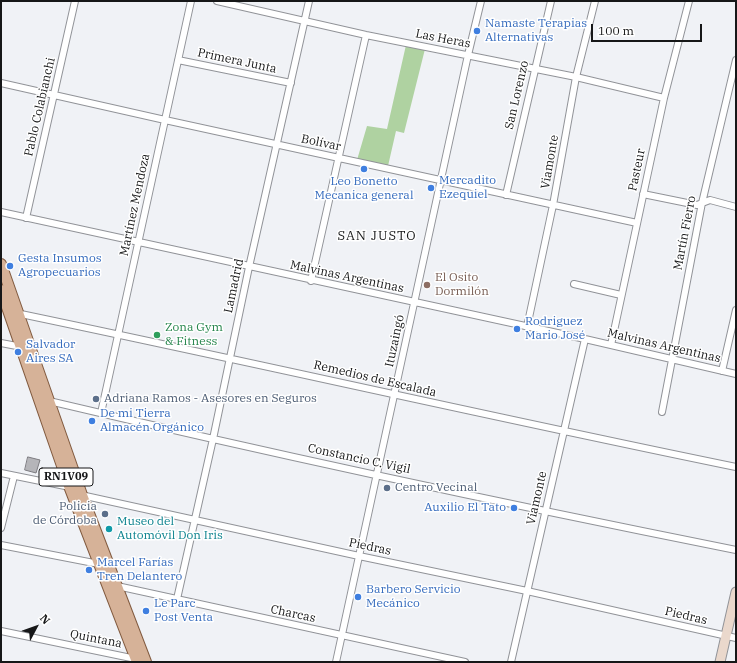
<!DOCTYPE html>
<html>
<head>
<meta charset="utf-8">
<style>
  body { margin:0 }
  #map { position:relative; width:737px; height:663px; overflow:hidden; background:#f0f2f6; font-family:"IBM Plex Serif",serif }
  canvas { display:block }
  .frame { position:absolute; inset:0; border:2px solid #161718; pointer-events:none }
  .north { position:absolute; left:16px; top:607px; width:40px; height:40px; -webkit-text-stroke:3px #fff; paint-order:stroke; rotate:49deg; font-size:11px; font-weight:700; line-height:16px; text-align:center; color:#161718 }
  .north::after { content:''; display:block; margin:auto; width:14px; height:18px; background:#161718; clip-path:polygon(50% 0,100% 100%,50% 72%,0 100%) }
  .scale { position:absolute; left:591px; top:24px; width:111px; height:18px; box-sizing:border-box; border:2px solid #161718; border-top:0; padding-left:5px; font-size:12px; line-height:14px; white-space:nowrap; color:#161718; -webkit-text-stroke:3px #fff; paint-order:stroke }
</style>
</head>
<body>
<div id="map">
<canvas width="737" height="663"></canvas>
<div class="frame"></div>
<div class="north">N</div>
<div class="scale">100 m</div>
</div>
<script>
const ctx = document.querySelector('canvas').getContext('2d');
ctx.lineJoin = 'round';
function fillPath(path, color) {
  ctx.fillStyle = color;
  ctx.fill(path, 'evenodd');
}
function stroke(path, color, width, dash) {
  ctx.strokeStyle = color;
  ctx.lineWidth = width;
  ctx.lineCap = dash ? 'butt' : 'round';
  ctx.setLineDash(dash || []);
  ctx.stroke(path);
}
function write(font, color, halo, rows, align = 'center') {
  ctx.font = font + ' "IBM Plex Serif",serif';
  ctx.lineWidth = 3;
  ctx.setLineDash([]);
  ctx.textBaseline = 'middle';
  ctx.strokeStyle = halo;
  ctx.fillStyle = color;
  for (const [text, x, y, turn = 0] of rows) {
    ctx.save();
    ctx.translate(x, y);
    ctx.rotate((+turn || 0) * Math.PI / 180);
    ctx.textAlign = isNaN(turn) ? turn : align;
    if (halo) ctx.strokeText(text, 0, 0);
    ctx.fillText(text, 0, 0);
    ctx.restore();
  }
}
const green = new Path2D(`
  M406,45l19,4 -21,84 -8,-2 -8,35 -31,-6 10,-34 20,3z`);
const building = new Path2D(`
  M28,457l12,3 -4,13 -11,-3z`);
const minor = new Path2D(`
  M217,1l149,34 210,42 88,21
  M178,60l113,23
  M1,83l164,37 472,103
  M643,194l54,11 13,-5 26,7
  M506,195l45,-194
  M1,212l584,127 151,35
  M26,218l49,-217
  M311,281l55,-246
  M574,284l47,11
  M16,313c240,50 480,105 720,154
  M527,327l26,-122 23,-128 19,-76
  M1,343l21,4
  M611,345l53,-247 25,-97
  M722,371l14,-61
  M49,401c228,54 457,103 687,149
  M662,412l40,-209 34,-143
  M101,413l90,-412
  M1,473l69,14
  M81,495l278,61 168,35 209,47
  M1,528l13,-52
  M1,545l98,19
  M117,586l348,76
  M177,599l36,-160 36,-172 60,-266
  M1,631l135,28
  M336,662l132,-607 13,-54
  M511,662l74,-323`);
const secondary = new Path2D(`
  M720,662l16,-70`);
const primary = new Path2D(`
  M1,264l81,231 64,167
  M1,290l68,196 68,176`);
const markers = [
  [477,31,4,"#3f7fe0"],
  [364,169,4,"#3f7fe0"],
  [431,188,4,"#3f7fe0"],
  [10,266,4,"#3f7fe0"],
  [427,285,4,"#8d6e63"],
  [517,329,4,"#3f7fe0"],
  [157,335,4,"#2e9e5b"],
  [18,352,4,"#3f7fe0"],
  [96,399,4,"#5c6f8a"],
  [92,421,4,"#3f7fe0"],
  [387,488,4,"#5c6f8a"],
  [514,508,4,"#3f7fe0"],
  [105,514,4,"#5c6f8a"],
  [109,529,4,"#0f9aa8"],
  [89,570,4,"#3f7fe0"],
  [358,597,4,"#3f7fe0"],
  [146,611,4,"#3f7fe0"]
];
const shields = [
  [66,477,54]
];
const shieldNames = [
  ["RN1V09",66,477]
];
const shopNames = [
  ["Namaste Terapias",485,24],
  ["Alternativas",485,38],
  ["Mercadito",439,181],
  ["Ezequiel",439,195],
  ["Leo Bonetto",364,182,"center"],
  ["Mecanica general",364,196,"center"],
  ["Gesta Insumos",18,259],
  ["Agropecuarios",18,273],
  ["Rodriguez",525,322],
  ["Mario José",525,336],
  ["Salvador",26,345],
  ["Aires SA",26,359],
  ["De mi Tierra",100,414],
  ["Almacén Orgánico",100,428],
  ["Auxilio El Tato",506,508,"right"],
  ["Marcel Farías",97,563],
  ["Tren Delantero",97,577],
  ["Barbero Servicio",366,590],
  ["Mecánico",366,604],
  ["Le Parc",154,604],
  ["Post Venta",154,618]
];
const streetNames = [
  ["Las Heras",443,39,11],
  ["Primera Junta",237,61,12],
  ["San Lorenzo",517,95,-77],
  ["Pablo Colabianchi",40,107,-77],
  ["Bolívar",321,143,12],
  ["Viamonte",550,162,-80],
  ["Pasteur",637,170,-78],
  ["Martínez Mendoza",135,205,-78],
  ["Martín Fierro",685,233,-79],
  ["Malvinas Argentinas",347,277,12],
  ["Lamadrid",234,286,-78],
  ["Ituzaingó",395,341,-78],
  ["Malvinas Argentinas",664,346,13],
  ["Remedios de Escalada",375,379,13],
  ["Constancio C. Vigil",359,459,12],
  ["Viamonte",537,498,-77],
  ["Piedras",370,547,12],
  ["Charcas",293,614,12],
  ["Piedras",686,616,13],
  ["Quintana",96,639,11]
];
const educationNames = [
  ["El Osito",435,278],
  ["Dormilón",435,292]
];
const leisureNames = [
  ["Zona Gym",165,328],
  ["& Fitness",165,342]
];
const serviceNames = [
  ["Adriana Ramos - Asesores en Seguros",104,399],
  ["Centro Vecinal",395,488],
  ["Policia",97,507,"right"],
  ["de Córdoba",97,521,"right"]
];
const cultureNames = [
  ["Museo del",117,522],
  ["Automóvil Don Iris",117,536]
];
const neighbourhoodNames = [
  ["SAN JUSTO",377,236]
];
fillPath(green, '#afd2a1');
fillPath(building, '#b5b5b9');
stroke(building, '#7c7b80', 1);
stroke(minor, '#919398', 8);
stroke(secondary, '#919398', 11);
stroke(primary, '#815a3f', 12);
stroke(minor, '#fff', 6);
stroke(secondary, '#ead8cc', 9);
stroke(primary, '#d6b298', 10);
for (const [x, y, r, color] of markers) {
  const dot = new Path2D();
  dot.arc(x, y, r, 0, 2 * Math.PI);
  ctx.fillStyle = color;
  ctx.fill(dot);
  stroke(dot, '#fff', 1.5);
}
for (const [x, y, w] of shields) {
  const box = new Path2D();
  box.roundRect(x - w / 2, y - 9, w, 18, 3);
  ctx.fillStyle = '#fff';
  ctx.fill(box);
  stroke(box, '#161718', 1);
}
write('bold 11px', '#161718', null, shieldNames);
write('12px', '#366cbe', '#fff', shopNames, 'left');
write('12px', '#161718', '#fff', streetNames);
write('12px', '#785e54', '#fff', educationNames, 'left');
write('12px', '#27864d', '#fff', leisureNames, 'left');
write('12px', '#4e5e75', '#fff', serviceNames, 'left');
write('12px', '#0d838f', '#fff', cultureNames, 'left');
ctx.letterSpacing = '1px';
write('13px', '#161718', '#fff', neighbourhoodNames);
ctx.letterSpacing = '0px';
</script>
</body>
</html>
